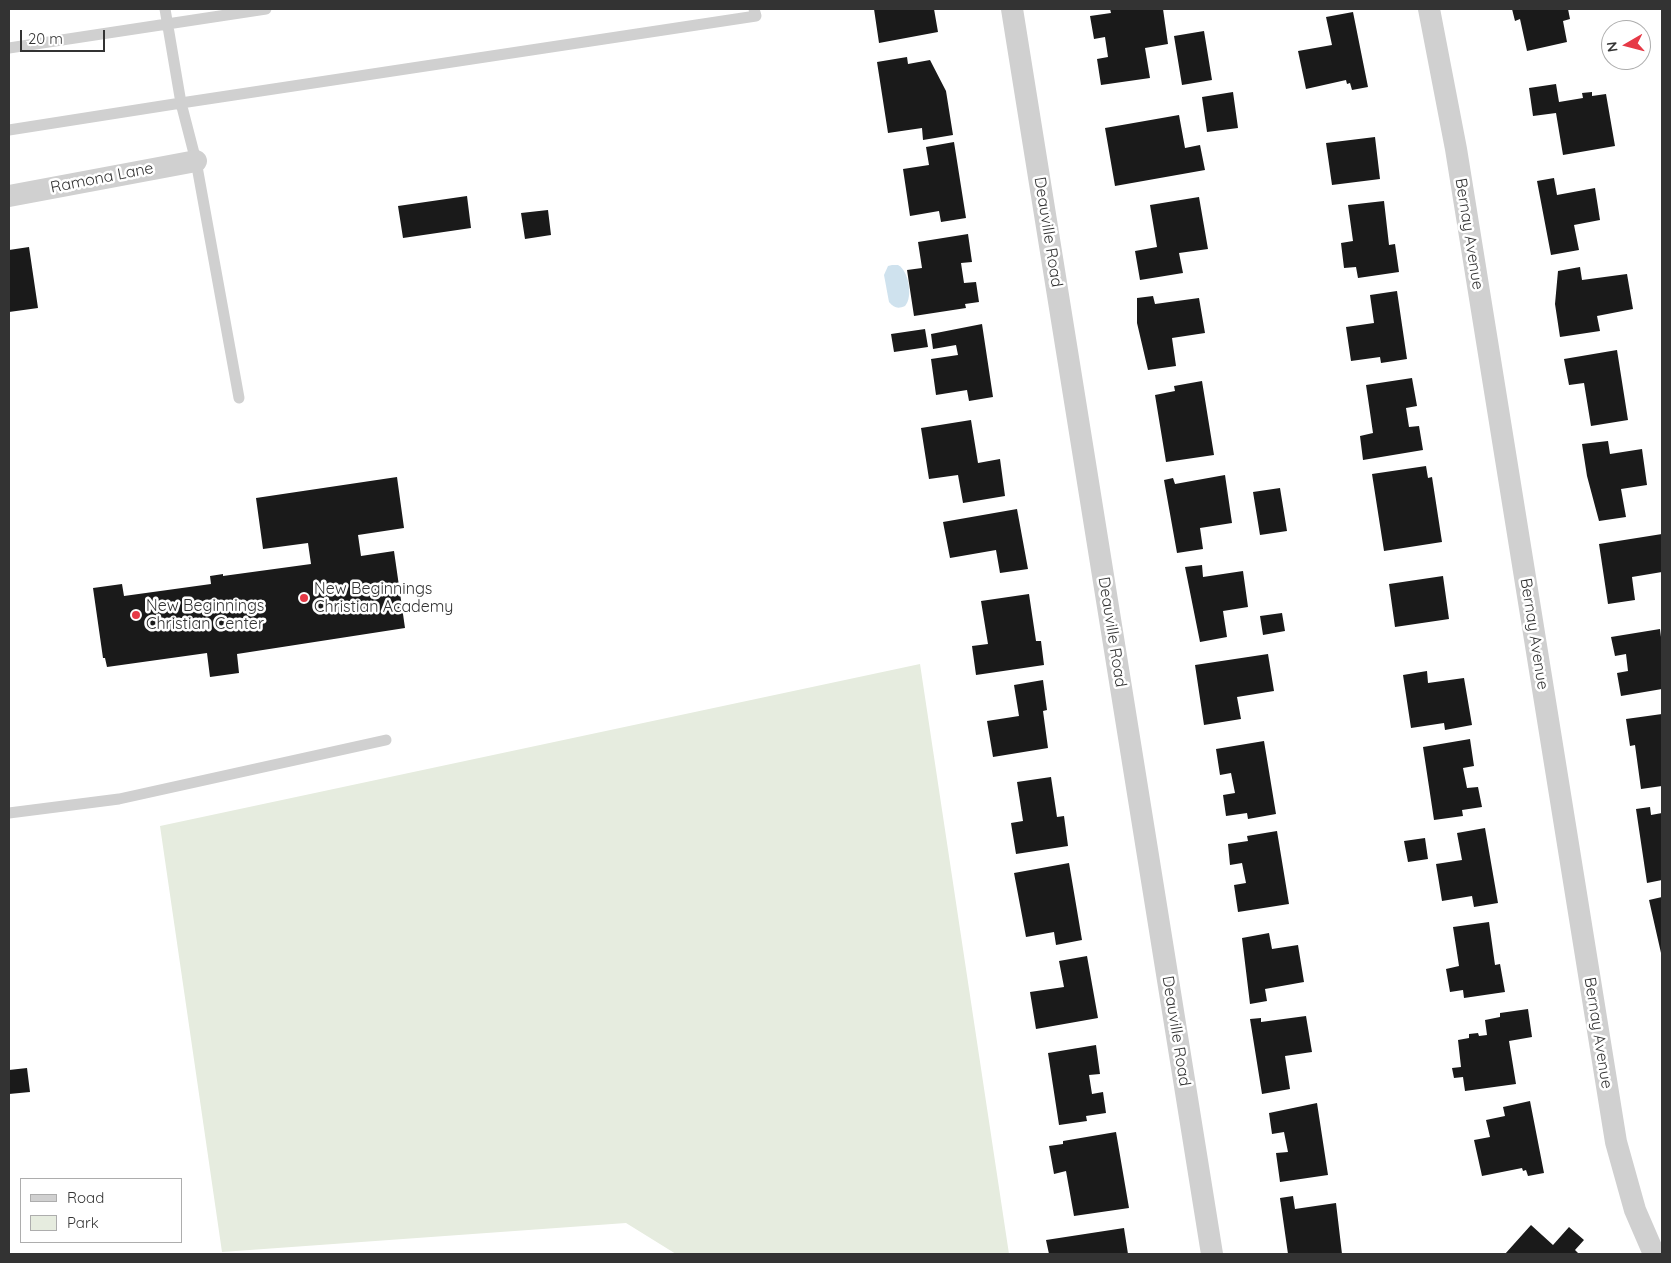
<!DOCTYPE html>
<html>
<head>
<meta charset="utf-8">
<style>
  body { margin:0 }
  #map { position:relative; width:1671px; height:1263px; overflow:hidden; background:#fff; font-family:Quicksand,sans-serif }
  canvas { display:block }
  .frame { position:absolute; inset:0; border:10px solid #333; pointer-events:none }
  .legend { position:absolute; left:20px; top:1178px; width:162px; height:65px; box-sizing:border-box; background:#fff; border:1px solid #adadad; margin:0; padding:6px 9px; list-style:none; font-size:15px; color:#333 }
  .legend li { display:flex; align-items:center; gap:10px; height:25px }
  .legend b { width:25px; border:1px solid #adadad }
  .north { position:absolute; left:1601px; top:20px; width:50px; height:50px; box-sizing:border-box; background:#fff; border:1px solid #adadad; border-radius:50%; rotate:262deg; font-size:14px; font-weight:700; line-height:20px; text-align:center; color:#333 }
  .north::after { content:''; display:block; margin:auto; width:18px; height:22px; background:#e63946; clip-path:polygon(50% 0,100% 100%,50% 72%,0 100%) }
  .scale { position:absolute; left:20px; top:30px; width:85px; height:22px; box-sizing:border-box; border:2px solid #333; border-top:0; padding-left:6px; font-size:15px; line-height:18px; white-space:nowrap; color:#333; -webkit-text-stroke:4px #fff; paint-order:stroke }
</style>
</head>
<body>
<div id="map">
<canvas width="1671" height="1263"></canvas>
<div class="frame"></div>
<ul class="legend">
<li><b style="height:6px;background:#d0d0d0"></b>Road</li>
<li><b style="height:14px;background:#e6ecdf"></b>Park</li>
</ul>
<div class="north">N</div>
<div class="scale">20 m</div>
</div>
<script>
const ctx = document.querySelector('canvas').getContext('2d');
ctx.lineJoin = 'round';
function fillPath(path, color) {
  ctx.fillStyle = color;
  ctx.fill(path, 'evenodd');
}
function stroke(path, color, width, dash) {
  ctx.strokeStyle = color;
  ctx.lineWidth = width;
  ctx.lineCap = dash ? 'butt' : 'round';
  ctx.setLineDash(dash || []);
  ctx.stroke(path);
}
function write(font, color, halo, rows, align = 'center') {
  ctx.font = font + ' Quicksand,sans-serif';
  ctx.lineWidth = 5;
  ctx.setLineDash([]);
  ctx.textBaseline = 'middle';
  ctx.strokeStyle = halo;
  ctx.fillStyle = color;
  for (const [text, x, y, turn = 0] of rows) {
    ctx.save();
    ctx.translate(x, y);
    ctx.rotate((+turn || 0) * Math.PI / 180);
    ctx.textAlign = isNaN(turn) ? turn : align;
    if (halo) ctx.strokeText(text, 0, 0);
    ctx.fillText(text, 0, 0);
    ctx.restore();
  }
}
const green = new Path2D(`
  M920,664l89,590h-333l-50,-31 -404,29 -62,-426z`);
const water = new Path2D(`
  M892,265h6c11,6 15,32 7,41 -7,3 -11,2 -16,-4l-5,-27 4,-9z`);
const building = new Path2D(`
  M874,9h60l4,23 -59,11z
  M1110,9h53l5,35 -23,4 5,30 -49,7 -4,-26 11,-2 -3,-20 -11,2 -4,-23 21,-3z
  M1512,9h56l2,10 -7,2 4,21 -40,9 -7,-32 -5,2z
  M1353,12l15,75 -16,3 -2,-7 -3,1 -1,-4 -40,9 -8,-38 34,-6 -6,-28z
  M1204,31l8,49 -30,5 -8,-49z
  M907,57l1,7 22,-4 16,31 7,44 -30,5 -1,-12 -34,5 -11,-71z
  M1556,84l3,18 24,-4 -1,-5 10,-1v4l14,-2 9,52 -52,9 -7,-42 -23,3 -4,-28z
  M1233,92l5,36 -31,4 -5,-35z
  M1179,115l6,33 15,-3 5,25 -90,16 -10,-58z
  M1375,137l5,42 -48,6 -6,-42z
  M954,142l12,76 -25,4 -2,-11 -29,5 -7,-47 26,-4 -3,-18z
  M1554,178l3,17 38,-7 5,32 -26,5 5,25 -28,5 -14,-74z
  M467,196l4,32 -68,10 -5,-32z
  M1199,197l9,52 -29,4 4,20 -43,7 -5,-29 22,-4 -7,-42z
  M1384,201l5,44 6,-1 4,28 -41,6 -2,-11 -12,1 -3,-25 12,-2 -5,-36z
  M548,210l3,25 -26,4 -4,-26z
  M968,234l4,28 -11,1 3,20 12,-1 3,20 -14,2 1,4 -52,8 -7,-46 15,-2 -4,-26z
  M29,247l9,61 -29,4v-62z
  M1580,267l2,13 45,-6 6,35 -36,7 3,15 -40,6 -5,-33 3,-33z
  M1397,291l10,68 -26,4 -1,-6 -29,4 -5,-34 28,-4 -4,-28z
  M1153,296l2,8 44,-6 6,35 -33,5 4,28 -28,4 -11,-47v-25z
  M982,324l11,73 -24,4 -2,-11 -31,5 -5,-36 27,-4 -2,-10 -23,4 -2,-15z
  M925,329l3,18 -34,5 -3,-18z
  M1617,350l11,70 -37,6 -7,-43 -15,2 -5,-26z
  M1412,378l5,28 -11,2 3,19 10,-1 4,24 -60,10 -3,-24 13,-3 -7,-48z
  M1202,381l12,74 -48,7 -11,-67 20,-4 -1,-5z
  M971,420l7,43 22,-4 5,37 -42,7 -5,-28 -29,4 -8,-51z
  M1608,441l2,13 32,-5 5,36 -26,4 5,28 -27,4 -12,-45 -5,-32z
  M1426,466l2,12 4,-1 10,65 -58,9 -12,-77z
  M1225,475l7,48 -32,5 3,21 -26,4 -13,-73 9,-2 2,6z
  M397,477l7,51 -46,7 3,21 33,-5 11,77 -168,26 2,19 -29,4 -3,-24 -100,14 -2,-9h-2l-10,-70 29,-4 2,12 87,-12 -1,-8 13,-2v2l88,-12 -3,-21 -45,6 -7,-51z
  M1280,488l7,43 -27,4 -7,-43z
  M1017,509l11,60 -28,4 -4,-23 -46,8 -7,-36z
  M1662,534v38l-30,5 3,23 -27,4 -9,-60z
  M1202,565l1,12 40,-6 5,36 -25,4 4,26 -27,5 -15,-75z
  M1443,576l6,43 -54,8 -6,-43z
  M1029,594l7,47h5l3,24 -68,10 -4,-29 16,-2 -7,-43z
  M1282,613l3,18 -22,4 -3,-19z
  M1660,629l2,16v44l-41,7 -4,-23 11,-2 -2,-17 -11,2 -4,-19z
  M1268,654l6,37 -37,6 4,22 -37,6 -9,-60z
  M1427,671l1,12 36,-5 8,47 -27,5 -1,-7 -33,5 -8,-53z
  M1043,680l4,30 -4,1 5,37 -55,9 -6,-36 32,-5 -5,-31z
  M1662,714v72l-21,3 -6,-44 -5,1 -4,-27z
  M1470,739l4,27 -11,2 4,20 11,-1 4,20 -20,3 1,6 -29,4 -11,-73z
  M1264,741l12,73 -28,5 -1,-6 -21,3 -3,-21 12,-2 -4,-20 -11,2 -4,-26z
  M1051,777l6,40 7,-1 4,30 -52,8 -5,-31 12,-2 -6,-39z
  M1650,807l1,8 11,-2v67l-15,3 -11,-74z
  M1485,828l13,75 -24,4 -2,-11 -30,5 -6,-37 26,-4 -5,-27z
  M1277,831l12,73 -51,8 -4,-27 12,-2 -4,-20 -12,2 -2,-21 20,-3 -1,-5z
  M1425,838l3,21 -20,3 -4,-21z
  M1069,863l13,77 -26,5 -2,-13 -28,5 -12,-64z
  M1662,897v56h-1l-12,-53z
  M1489,922l6,43 5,-1 5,28 -41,6 -1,-8 -13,2 -4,-23 13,-3 -6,-39z
  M1269,933l3,16 26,-4 6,37 -39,7 2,12 -17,3 -8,-66z
  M1087,956l11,62 -62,11 -6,-37 34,-5 -5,-26z
  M1528,1009l4,28 -23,4 7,43 -51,7 -2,-14 -9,1 -2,-10 9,-1 -3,-27 11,-2v-4l9,-1 1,3 8,-1 -2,-15 15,-3v-4z
  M1306,1016l6,36 -27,4 5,33 -28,5 -12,-75 11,-1v4z
  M1096,1045l4,29 -11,1 3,19 11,-2 3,21 -20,3 1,5 -28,4 -11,-72z
  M27,1068l3,24 -21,2v-24z
  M1530,1101l14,72 -16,3 -2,-6 -3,1 -1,-3 -40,8 -8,-36 16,-3 -4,-17 19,-4 -2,-9z
  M1317,1103l11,72 -48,7 -4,-29 12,-1 -4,-20 -12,2 -3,-21z
  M1116,1132l13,76 -55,8 -8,-45 -12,3 -5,-28 14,-2v-3z
  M1293,1196l2,13 41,-6 6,51h-54l-8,-56z
  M1531,1225l22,20 16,-18 15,13 -9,10 4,4h-74z
  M1124,1228l4,26h-79l-3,-14z`);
const service = new Path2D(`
  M9,48l257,-39
  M9,130l172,-27 -16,-94
  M239,398l-43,-237 -15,-58 575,-87 -2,-7
  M9,813l110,-14 267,-59`);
const minor = new Path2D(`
  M1012,9l200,1245
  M1429,9l27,140 160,993 19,68 19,44
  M9,196l187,-35`);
const markers = [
  [304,598,5,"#e63946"],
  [136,615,5,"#e63946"]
];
const streetNames = [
  ["Ramona Lane",102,178,-11],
  ["Deauville Road",1048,232,81],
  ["Bernay Avenue",1469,234,81],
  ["Deauville Road",1112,632,81],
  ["Bernay Avenue",1534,634,81],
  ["Deauville Road",1176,1031,81],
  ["Bernay Avenue",1598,1033,81]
];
const poiNames = [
  ["New Beginnings",314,589],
  ["Christian Academy",314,607],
  ["New Beginnings",146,606],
  ["Christian Center",146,624]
];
fillPath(green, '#e6ecdf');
fillPath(water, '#cfe2ee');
fillPath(building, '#1a1a1a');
stroke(service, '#d0d0d0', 11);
stroke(minor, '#d0d0d0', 22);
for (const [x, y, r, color] of markers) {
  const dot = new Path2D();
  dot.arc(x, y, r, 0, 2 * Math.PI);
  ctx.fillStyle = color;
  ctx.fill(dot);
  stroke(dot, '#fff', 2);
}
write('16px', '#333', '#fff', streetNames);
write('16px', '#333', '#fff', poiNames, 'left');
</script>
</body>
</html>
